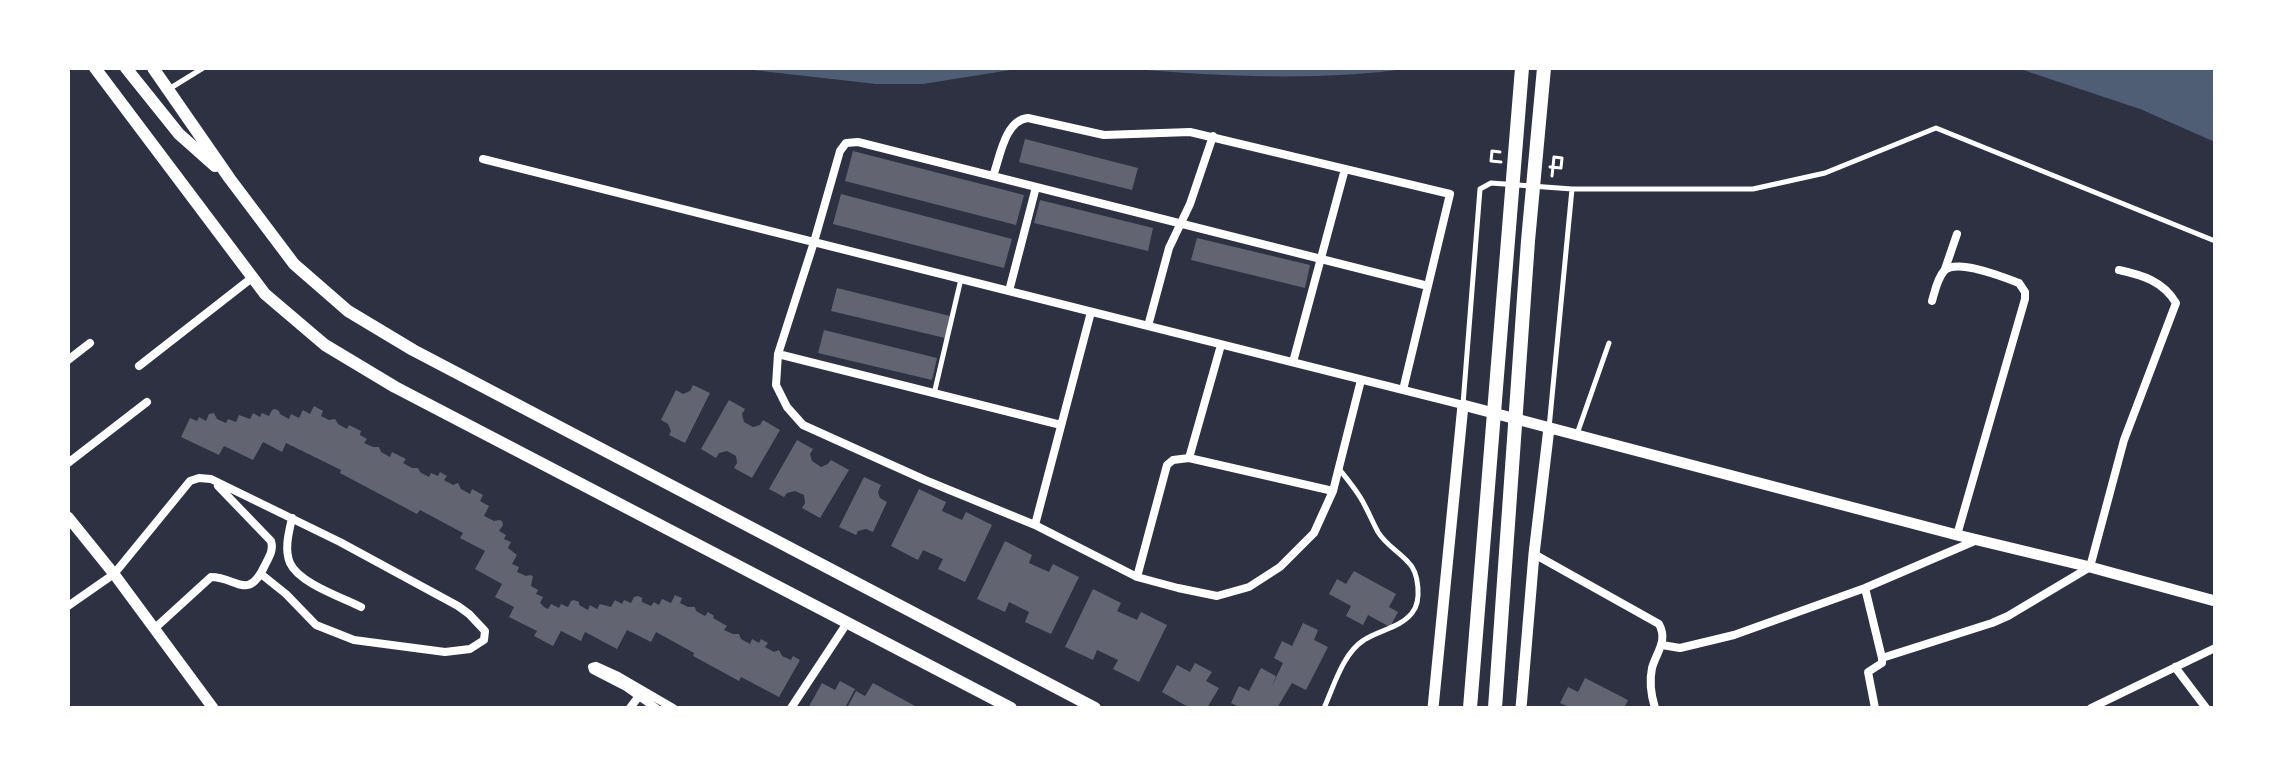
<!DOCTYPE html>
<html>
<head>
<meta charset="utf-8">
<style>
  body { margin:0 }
  #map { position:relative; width:2283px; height:776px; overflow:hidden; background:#2d3142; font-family:Ubuntu,sans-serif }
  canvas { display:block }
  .frame { position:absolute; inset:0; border:70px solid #fff; pointer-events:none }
</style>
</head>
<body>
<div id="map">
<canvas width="2283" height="776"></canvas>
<div class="frame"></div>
</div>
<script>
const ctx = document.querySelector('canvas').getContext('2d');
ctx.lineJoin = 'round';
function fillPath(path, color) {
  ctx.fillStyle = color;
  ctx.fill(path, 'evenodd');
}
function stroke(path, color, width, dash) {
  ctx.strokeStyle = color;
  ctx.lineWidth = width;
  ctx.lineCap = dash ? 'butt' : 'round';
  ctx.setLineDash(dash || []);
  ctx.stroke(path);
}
const water = new Path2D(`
  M735,68h288l-100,16h-47z
  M1121,68h292c-97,14 -195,8 -292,0z
  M2017,68h198v74l-75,-33z`);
const building = new Path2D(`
  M1025,139l113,29 -6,22 -113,-28z
  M853,151l171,44 -8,30 -171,-44z
  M841,194l171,45 -8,29 -171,-44z
  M1040,200l113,28 -5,23 -114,-28z
  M1197,238l113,27 -5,23 -114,-28z
  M837,288l113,28 -5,22 -114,-27z
  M824,330l113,28 -5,22 -114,-27z
  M693,385l17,8 -25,50 -16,-8 2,-4 -3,-7 -7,-4 15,-30 7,4 7,-3z
  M729,400l16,9 -3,5 2,8 9,5 7,-2 3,-5 17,10 -28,48 -18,-10 3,-5 -1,-7 -9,-5 -8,2 -3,5 -15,-9z
  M314,406l9,5 -2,5 8,4 6,-1 3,5 9,5 2,-4 12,6 -1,4 7,4 -3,4 9,4h6l2,5 9,5 2,-5 14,7 -3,4 9,5h6l2,4 9,5 2,-4 7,3 2,-4 7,4 -3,4 9,5 5,-2 3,6 9,5 2,-5 11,6 -3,6 9,5 -5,10 10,5 5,-1 3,1 1,4 -4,6 7,4 -2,4 7,3 -3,6 9,7 -5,9 7,3 -2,5 9,4 4,-1 3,1 -2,10 7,4 -2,4 7,3 -3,6 4,4 4,2 3,-5 8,4 2,-4 7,3 3,-6 3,-1 5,2v3l9,5 2,-5 7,4 3,-5 11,3 4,-7 7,4 2,-4 7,3 3,-6 4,-1 4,2v4l9,4 3,-4 5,3 3,-6 9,4 4,-8 7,3 -2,5 8,4h7l1,4 9,5 3,-4 6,4 -1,2 14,8 -3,4 9,4h6l2,5 9,5 2,-5 7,4 2,-4 7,4 -3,4 9,5 5,-2 3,6 9,4 2,-4 7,4 -21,37 -38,-20 -2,4 -46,-25 1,-3 -38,-21 -5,10 -24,-12 -10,19 -32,-17 -4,9 -20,-10 -8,15 -19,-10 3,-5 -28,-14 5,-10 -19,-10 7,-13 -27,-15 10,-18 -25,-13 3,-5 -43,-23 -3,4 -77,-41 1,-3 -55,-27 -4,9 -19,-10 -10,18 -29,-14 -5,9 -38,-18 9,-19 7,3 2,-4 7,4 3,-7 5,-1 3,6 9,4 2,-4 8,3 3,-7 11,4 3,-6 7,4 2,-4 7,3 3,-6 3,-1 4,2 1,3 9,5 2,-5 8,4 4,-8 7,4z
  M797,440l16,9 -3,5 2,7 9,6 7,-3 3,-4 18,10 -29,48 -18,-10 3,-5 -1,-8 -9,-4 -8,2 -3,4 -15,-8z
  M864,477l17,8 -3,7 2,6 7,4 -14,30 -7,-3 -8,2 -2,4 -17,-8z
  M919,489l27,13 -4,9 20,9 4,-8 26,13 -27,57 -27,-13 5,-10 -20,-9 -5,10 -27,-14z
  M1005,541l27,14 -3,8 20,9 4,-8 26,13 -28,57 -26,-12 4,-10 -20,-10 -4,10 -28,-13z
  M1354,571l42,23 -7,13 9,5 -8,15 -22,-12 -5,10 -17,-9 5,-10 -22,-12 8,-15 9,5z
  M1093,589l28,14 -4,8 20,9 4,-8 26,13 -28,57 -26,-13 5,-9 -21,-10 -4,10 -28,-13z
  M1303,623l15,7 -4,10 14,7 -22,43 -14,-7 -15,25h-36l-10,-5 8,-17 10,5 12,-23 15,8 -4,10 11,-23 -9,-5 8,-17 10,5z
  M1195,663l17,9 -6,9 13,7 -12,20h-17l-28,-16 15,-27 13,7z
  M1585,678l43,22 -4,8h-53l-11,-5 8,-16 10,5z
  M840,681l15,8 -10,19h-37l14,-25 13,7z
  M873,683l42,23 -1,2h-62l-4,-2 8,-15 9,5z`);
const path = new Path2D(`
  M1500,152l-8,-1 -1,10 10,1
  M1550,167l11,1 1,-10 -8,-1 -2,19`);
const service = new Path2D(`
  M169,89l34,-21
  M1572,189h181l72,-16 111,-45 279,113
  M934,394l27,-115
  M1463,404l17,-215 11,-6 81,6 -23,239
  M1577,434l32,-91
  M1324,708c10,-22 19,-55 40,-68 15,-10 36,-12 48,-27 10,-12 7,-41 -4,-51 -10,-11 -22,-17 -30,-30 -5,-9 -9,-19 -14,-28 -6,-12 -16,-24 -25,-35`);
const minor = new Path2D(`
  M483,159l980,246
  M993,176c7,-19 12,-56 35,-58l76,17 86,-3 260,62 -47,196
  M1945,269l12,-35
  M1009,291l27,-104
  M1932,301c3,-10 5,-22 12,-30 13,-13 59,6 75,12l6,9v7l-68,236
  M1148,326l21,-78 21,-44 23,-68
  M778,354l283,71
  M68,360l22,-17
  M1293,362l52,-193
  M139,366l114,-89
  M1361,380l-28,111 -19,42 -34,34 -31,20 -32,9 -39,-8 -41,-11 -102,-52 -110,-45 -122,-55 -16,-18 -11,-22 2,-31 36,-112 26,-91 6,-8 12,-1 570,144
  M1189,458l144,33
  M68,463l79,-61
  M292,518c-3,14 -8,31 -2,45 9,20 51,34 71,44
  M1035,525l56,-213
  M1534,554l125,70c9,17 -2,27 -7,44 -3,14 -1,27 3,40
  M1137,577l30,-112 6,-5 16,-2 32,-113
  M1865,588l17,70v5l-14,9 7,36
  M68,606l46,-32 76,-93 9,-3 12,1 129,63 118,64 11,8 16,17 -1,9 -14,9 -25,3 -91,-12 -38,-15 -30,-31 -25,-20
  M154,629l57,-52c26,0 37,25 54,-12 4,-8 9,-15 6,-24l-53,-55
  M1662,645l18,3 54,-13 131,-47 112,-48
  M1882,658l110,-35 16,-7 82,-49 34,-127 52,-137c-13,-22 -34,-28 -57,-33
  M595,666l-3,1 1,3 33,17 30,21
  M596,666l22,10 55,32
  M2175,667l31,41
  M630,708l9,-12
  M791,708l56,-85
  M2091,708l124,-60`);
const tertiary = new Path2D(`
  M68,517l46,57 99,134
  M1433,708l30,-303 494,130 133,32 125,34
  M1521,708l13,-154 15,-126`);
const secondary = new Path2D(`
  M95,68l170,226 60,51 70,42 616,321
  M126,68l53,66 36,32
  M153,68l77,111 64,85 54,47 65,39 682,358`);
const primary = new Path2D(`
  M1470,708l52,-640
  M1495,708l33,-467 16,-173`);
fillPath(water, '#4f5d75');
fillPath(building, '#626471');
stroke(path, '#fff', 3);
stroke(service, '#fff', 5);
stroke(minor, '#fff', 8);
stroke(tertiary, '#fff', 11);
stroke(secondary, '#fff', 12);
stroke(primary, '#fff', 14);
</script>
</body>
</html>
